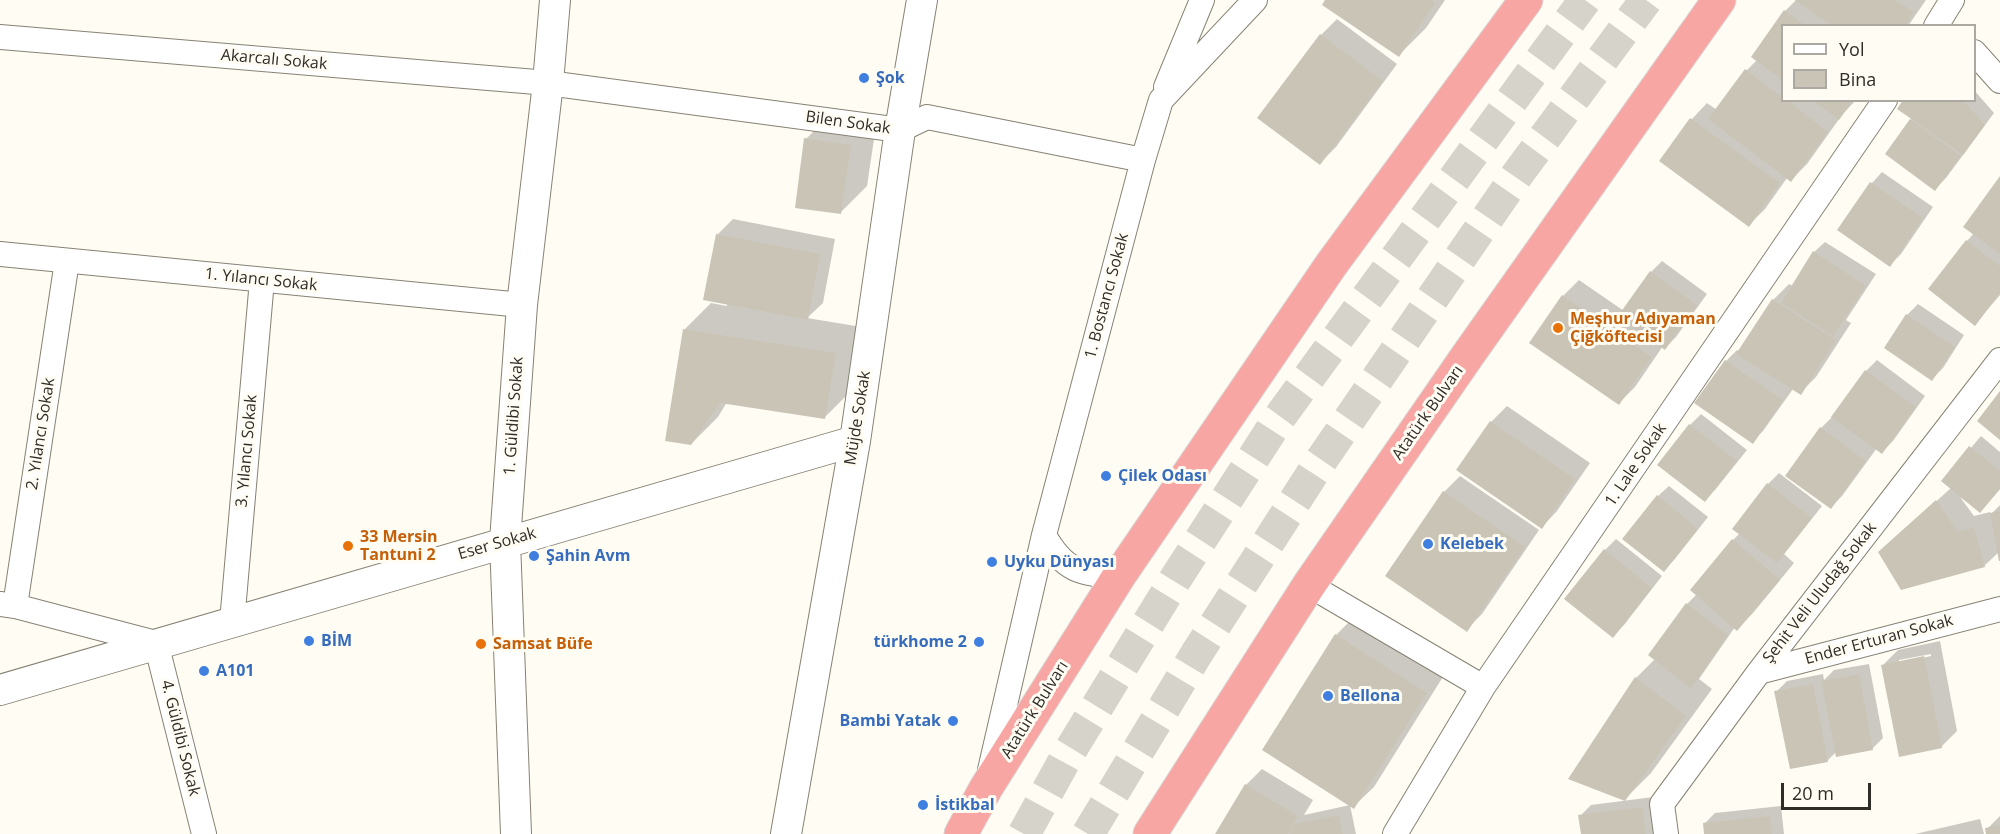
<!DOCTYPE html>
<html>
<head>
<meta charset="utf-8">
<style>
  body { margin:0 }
  #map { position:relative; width:2000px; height:834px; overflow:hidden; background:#fffcf3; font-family:"Open Sans",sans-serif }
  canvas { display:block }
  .legend { position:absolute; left:1781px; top:24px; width:195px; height:78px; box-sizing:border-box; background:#fffcf3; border:2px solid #aca9a2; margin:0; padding:8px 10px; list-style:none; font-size:18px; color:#2f2d28 }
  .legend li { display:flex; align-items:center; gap:12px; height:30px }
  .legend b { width:30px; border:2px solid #aca9a2 }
  .scale { position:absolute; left:1781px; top:783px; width:90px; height:27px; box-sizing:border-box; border:3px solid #2f2d28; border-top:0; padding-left:8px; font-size:18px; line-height:21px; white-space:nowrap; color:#2f2d28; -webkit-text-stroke:4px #fffcf3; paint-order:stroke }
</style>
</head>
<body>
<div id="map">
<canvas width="2000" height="834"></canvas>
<ul class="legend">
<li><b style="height:8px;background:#fff"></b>Yol</li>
<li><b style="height:16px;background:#c9c4b6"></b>Bina</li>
</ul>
<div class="scale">20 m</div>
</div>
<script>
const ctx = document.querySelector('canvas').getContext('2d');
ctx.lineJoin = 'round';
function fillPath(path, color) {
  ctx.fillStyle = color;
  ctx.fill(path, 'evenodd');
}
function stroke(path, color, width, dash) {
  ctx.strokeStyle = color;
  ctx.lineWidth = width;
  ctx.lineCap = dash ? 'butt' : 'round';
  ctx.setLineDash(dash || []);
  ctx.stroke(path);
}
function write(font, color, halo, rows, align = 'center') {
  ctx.font = font + ' "Open Sans",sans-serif';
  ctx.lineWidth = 6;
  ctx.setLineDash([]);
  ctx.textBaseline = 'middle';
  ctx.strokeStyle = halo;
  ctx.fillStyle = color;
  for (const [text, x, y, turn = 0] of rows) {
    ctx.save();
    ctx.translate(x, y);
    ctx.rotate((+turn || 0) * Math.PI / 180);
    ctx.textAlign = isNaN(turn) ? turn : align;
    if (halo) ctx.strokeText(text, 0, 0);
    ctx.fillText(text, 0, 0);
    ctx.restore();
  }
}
const shadow = new Path2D(`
  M1327,0h118l-19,28 -27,27z
  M1796,0h130l-18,26h-126v74h74l-14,15 -35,49 -16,16 -4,-2 -22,31 -16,16 -88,-64 31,-42 15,-16 10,7 30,-40 10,-10 28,-49z
  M1337,19l60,45 -61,83 -16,16 -60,-45 61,-83z
  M1974,90l20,23 -48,65 -11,11 -48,-35 25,-36 -7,-18h69z
  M833,112l44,7 -10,67 -27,27 -34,-74z
  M1882,172l51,35 -32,47 -11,11 -51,-36 33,-46z
  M2000,179v116l-25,29 -8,-83 7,-8z
  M733,219l102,20 -12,64 -16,15 55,9 -11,64 -26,26 -98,-15 -9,15 -27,27 -7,-114 27,-27 16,3 -10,-71z
  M1825,242l51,32 -30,46 5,3 -35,54 -16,16 -7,-4 -30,42 -11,11 -26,-81 11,-11 3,2 33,-52 16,-16 4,2 21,-34z
  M1662,261l45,33 -31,43 -11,11 -2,-2 -28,41 -16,16 -56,-107 16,-16 45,31 27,-39z
  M1918,304l46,31 -21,33 -11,11 -25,-64z
  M1877,360l48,36 -32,45 -11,11 -5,-4 -35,48 -11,11 -44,-32 34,-47 11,-11 34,-46z
  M1507,406l83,57 -33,48 -15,16 -84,-57 33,-48z
  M1701,414l46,36 -32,40 -11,10 -14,-75z
  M1981,436l19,16v37l-20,22 -20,-14 14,19 16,-4 1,2 9,-9v54l-1,-7 -15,14 -104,-14 71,-64 -8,-7z
  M1779,473l43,33 -38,48 10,9 -41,50 -16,16 -2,-2 -36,52 13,10 -61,84 -27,27 12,-122 19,-19 32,-55 10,-10 36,-54 7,-7 28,-49z
  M1460,476l79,54 -57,84 -16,16 -79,-55 57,-83z
  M1669,486l39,31 -34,43 -10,10 -6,-74z
  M1616,539l46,37 -38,49 -11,11 -8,-86z
  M1356,615l90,57 -72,115 -21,20 -17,-172z
  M1940,641l17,90 -16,16 -59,-81 16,-16zM1931,654v2l-32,7v-3z
  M1869,664l14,74 -11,11 -36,3 -9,9 -51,-69 11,-11 36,-7 1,6 10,-10z
  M1262,769l51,31 -9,15 46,-10 6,29h-139l29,-49z
  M1653,797l5,37h-76l-2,-18 11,-11z
  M1781,806l3,28h-79l-1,-10 11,-11z
  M2000,816v18h-12l-1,-5z
  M1980,819l4,15h-69z`);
const building = new Path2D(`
  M1325,0h106l4,3 -36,54 -77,-52z
  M1795,0h100l19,12 -9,14h-73z
  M1784,10l22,16h-24v54l-31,-23z
  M1320,34l63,47 -63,84 -63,-47z
  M1745,69l37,28v3h5l41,32 -37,50 -83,-63z
  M1812,100h41l-14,20z
  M1903,100h60l22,25 -22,30 -66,-46z
  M1690,118l90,65 -31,44 -90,-66z
  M1910,119l51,37 -26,35 -50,-37z
  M804,138l47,7 -10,69 -46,-6z
  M2000,176v78l-37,-27z
  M1870,182l53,36 -33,49 -53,-37z
  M716,234l104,20 -12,66 -105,-20z
  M1966,240l34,26v27l-25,33 -47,-37z
  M1813,251l53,35 -33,50 -52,-33z
  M1650,271l47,34 -32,45 -47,-34z
  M1562,295l90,62 -33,48 -90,-62z
  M1772,299l64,41 -35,55 -65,-41z
  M1906,314l49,33 -23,34 -48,-33z
  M683,329l153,24 -11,66 -105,-16 -29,42 -26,-4z
  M1725,360l58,40 -30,44 -59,-41z
  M1865,370l51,37 -34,47 -51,-37z
  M2000,391v49l-23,-19z
  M1490,421l85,58 -33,50 -86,-59z
  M1689,424l48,37 -32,41 -48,-37z
  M1820,427l46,34 -35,48 -46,-33z
  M1969,446l31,25v18l-20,24 -39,-32z
  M1767,483l45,35 -35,45 -45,-34z
  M1443,491l82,56 -58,85 -82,-56z
  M1657,495l41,34 -34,43 -42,-33z
  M1936,500l22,32 16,-5 11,40 -84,23 -23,-38z
  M2000,511v50h-1l-9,-48z
  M1732,539l48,41 -43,51 -47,-41z
  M1604,549l48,39 -39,50 -49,-39z
  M1686,603l42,32 -37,54 -43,-34z
  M1335,634l92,59 -73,116 -92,-59z
  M1924,656l18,92 -43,9 -18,-92z
  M1859,674l14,76 -37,7 -15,-76z
  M1635,677l51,39 -61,85 -57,-22z
  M1813,684l15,78 -38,7 -16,-78z
  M1245,784l53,32 -10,18h-73z
  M1642,807l4,27h-65l-3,-19z
  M1339,815l4,19h-54l5,-10z
  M1770,816l2,18h-68l-1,-11z
  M2000,825v9h-14l-1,-6z`);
const trunkTunnel = new Path2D(`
  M1024,834l44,-80 108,-176 103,-160 306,-418
  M1088,834l109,-181 121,-188 199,-290 129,-175`);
const minor = new Path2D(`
  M1936,26l16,-26
  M0,37l548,46 352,47 27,-13 216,43
  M1974,52l26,29
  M1166,87l36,-87
  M0,254l522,51
  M1119,576c-39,-2 -55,-5 -75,-41l99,-375 18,-60 94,-100
  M1309,585l174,102
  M0,604l15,2 141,37 48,191
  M15,606l52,-345
  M232,622l30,-342
  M1759,672l241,-63
  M990,770l54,-235
  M1395,834l88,-147 402,-587
  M1666,834l-4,-30 97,-132 241,-312`);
const tertiary = new Path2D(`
  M0,690l855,-249
  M516,834l-11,-293 17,-236 26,-222 7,-83
  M786,834l69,-393 45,-311 22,-130`);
const trunk = new Path2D(`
  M961,834l25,-46 133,-212 212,-311 195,-265
  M1150,834l159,-249 159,-230 251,-355`);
const markers = [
  [864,78,6,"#3f7fe0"],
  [1558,328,6,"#e8710a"],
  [1106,476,6,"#3f7fe0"],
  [1428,544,6,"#3f7fe0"],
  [348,546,6,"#e8710a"],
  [534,556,6,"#3f7fe0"],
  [992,562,6,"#3f7fe0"],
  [309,641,6,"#3f7fe0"],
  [979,642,6,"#3f7fe0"],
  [481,644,6,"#e8710a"],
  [204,671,6,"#3f7fe0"],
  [1328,696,6,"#3f7fe0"],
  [953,721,6,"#3f7fe0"],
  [923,805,6,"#3f7fe0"]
];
const streetNames = [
  ["Akarcalı Sokak",274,60,5],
  ["Bilen Sokak",848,123,8],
  ["1. Yılancı Sokak",261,280,6],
  ["1. Bostancı Sokak",1107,296,-75],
  ["Atatürk Bulvarı",1428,413,-55],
  ["1. Güldibi Sokak",514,416,-86],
  ["Müjde Sokak",858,418,-81],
  ["2. Yılancı Sokak",41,434,-81],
  ["3. Yılancı Sokak",247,451,-85],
  ["1. Lale Sokak",1636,465,-56],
  ["Eser Sokak",497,544,-16],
  ["Şehit Veli Uludağ Sokak",1820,593,-52],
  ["Ender Erturan Sokak",1879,640,-15],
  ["Atatürk Bulvarı",1035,710,-58],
  ["4. Güldibi Sokak",180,738,76]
];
const shopNames = [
  ["Şok",876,78],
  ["Çilek Odası",1118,476],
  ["Kelebek",1440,544],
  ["Şahin Avm",546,556],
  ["Uyku Dünyası",1004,562],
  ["BİM",321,641],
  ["türkhome 2",967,642,"right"],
  ["A101",216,671],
  ["Bellona",1340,696],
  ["Bambi Yatak",941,721,"right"],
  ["İstikbal",935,805]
];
const foodNames = [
  ["Meşhur Adıyaman",1570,319],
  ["Çiğköftecisi",1570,337],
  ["33 Mersin",360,537],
  ["Tantuni 2",360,555],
  ["Samsat Büfe",493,644]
];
fillPath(shadow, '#0003');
fillPath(building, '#c9c4b6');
stroke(trunkTunnel, '#d5d3ca', 33, [33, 16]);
stroke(minor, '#878274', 26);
stroke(tertiary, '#878274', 32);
stroke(trunk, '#dad9d8', 35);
stroke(minor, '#fff', 24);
stroke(tertiary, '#fff', 30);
stroke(trunk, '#f8a6a3', 33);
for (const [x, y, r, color] of markers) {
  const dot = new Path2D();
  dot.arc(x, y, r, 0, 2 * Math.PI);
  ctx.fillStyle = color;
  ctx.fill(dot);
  stroke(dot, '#fffcf3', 2);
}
write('16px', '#2f2d28', '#fffcf3', streetNames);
write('bold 16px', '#366cbe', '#fffcf3', shopNames, 'left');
write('bold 16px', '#c56008', '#fffcf3', foodNames, 'left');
</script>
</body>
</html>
